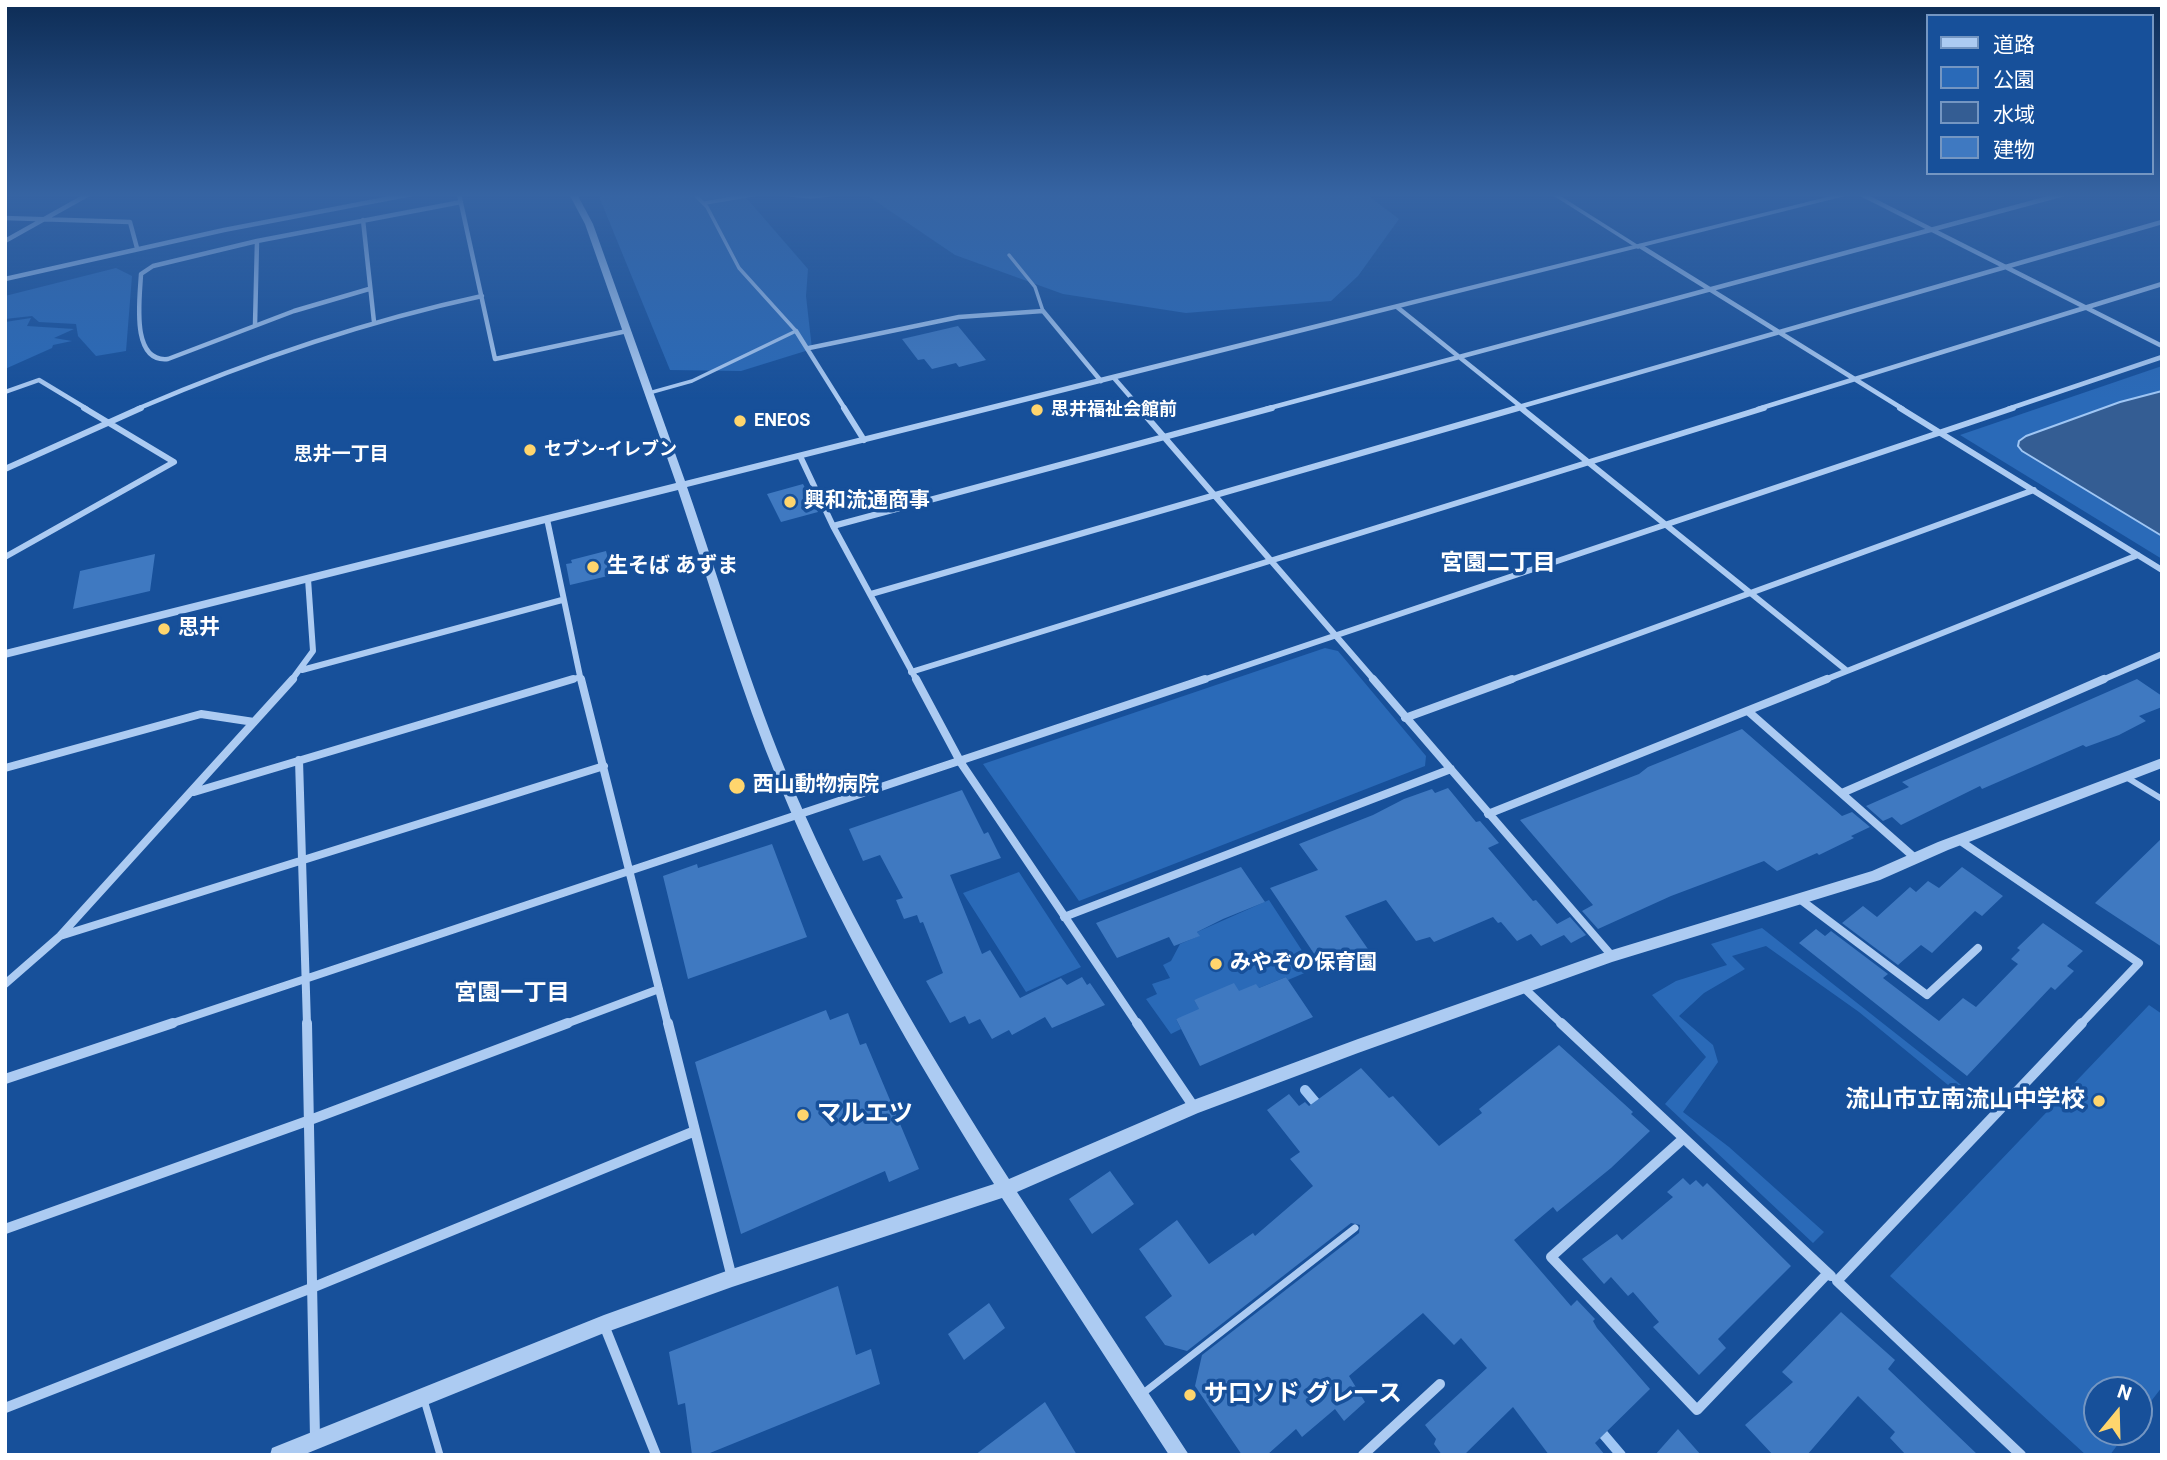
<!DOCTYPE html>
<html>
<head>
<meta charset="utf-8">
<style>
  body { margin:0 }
  #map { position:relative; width:2167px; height:1460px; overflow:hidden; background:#17509a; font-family:Roboto,"Noto Sans JP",sans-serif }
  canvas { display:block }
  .frame { position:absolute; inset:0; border:7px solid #fff; pointer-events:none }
  .legend { position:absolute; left:1926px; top:14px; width:228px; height:161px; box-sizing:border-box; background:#17509a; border:2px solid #7496c2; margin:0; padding:9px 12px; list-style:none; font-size:21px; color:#fff }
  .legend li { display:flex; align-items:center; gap:14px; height:35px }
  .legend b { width:35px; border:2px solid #7496c2 }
  .north { position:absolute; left:2083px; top:1376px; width:70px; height:70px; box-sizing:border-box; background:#17509a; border:2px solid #7496c2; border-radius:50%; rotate:19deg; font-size:19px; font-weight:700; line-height:28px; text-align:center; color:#fff }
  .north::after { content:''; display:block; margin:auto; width:24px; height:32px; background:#ffd56d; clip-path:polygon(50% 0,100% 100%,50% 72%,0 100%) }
</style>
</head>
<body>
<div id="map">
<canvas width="2167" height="1460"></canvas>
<div class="frame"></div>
<ul class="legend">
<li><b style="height:9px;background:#accbf2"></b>道路</li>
<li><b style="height:19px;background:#2a6ab8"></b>公園</li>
<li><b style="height:19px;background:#345d93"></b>水域</li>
<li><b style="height:19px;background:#3f79c1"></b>建物</li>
</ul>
<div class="north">N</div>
</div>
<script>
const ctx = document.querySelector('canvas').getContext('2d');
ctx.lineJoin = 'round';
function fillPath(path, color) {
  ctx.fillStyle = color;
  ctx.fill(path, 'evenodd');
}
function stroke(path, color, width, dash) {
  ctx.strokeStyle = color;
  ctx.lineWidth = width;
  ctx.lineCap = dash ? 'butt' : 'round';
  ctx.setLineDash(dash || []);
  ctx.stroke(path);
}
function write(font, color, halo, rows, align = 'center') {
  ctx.font = font + ' Roboto,"Noto Sans JP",sans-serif';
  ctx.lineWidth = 7;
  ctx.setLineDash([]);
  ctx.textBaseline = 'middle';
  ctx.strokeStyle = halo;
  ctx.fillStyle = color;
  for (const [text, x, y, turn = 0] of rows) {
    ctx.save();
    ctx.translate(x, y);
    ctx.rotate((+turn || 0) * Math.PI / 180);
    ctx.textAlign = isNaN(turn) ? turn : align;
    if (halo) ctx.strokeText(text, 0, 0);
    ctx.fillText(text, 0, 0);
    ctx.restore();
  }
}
const green = new Path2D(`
  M601,194h142l65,75 -2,27 6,53 -71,22 -71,-1 -70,-171z
  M865,194h501l33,25 -41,57 -27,25 -145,12 -123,-19 -108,-39z
  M116,268l16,8 -6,75 -30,5 -18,-20 -2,-12 -37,-2 -7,-6 -27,3v-23z
  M31,318l-4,8 47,3 -20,9 18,3 -19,4 -1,3 -47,21v-47z
  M2162,366v25l-42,11 -94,34 -7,5 -1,5 4,5 140,85v23l-202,-124z
  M1325,648l13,3 88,105 -1,10 -346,135 -96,-137z
  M1019,872l62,95 -55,25 -63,-99z
  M1269,900l45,69 -26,11 -2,-3 -27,11 -65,12 7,12 -25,7 5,10 -10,5 -25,-35 11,-5 -5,-10 18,-6 -7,-13 8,-4 9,-17 19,-8 -2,-4z
  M1762,928l203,160 -6,6 -100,-82 -93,-66 -34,10 13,13 -41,24 -25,23 34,29 5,17 -35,50 46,35 95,85 -11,11 -148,-139 41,-47 -54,-62 24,-14 51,-16 -16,-21z
  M2149,1005l13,9v373l-23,30v-27h-42v42h30l-17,23h-24l-196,-179z`);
const water = new Path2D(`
  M2162,391v145l-140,-85 -4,-5 1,-5 7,-5 94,-34z`);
const stream = new Path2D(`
  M1305,1090l16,19
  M1598,1428l23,27`);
const building = new Path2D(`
  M958,326l28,34 -27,7 -3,-4 -24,6 -8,-10 -6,1 -16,-21z
  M803,484l15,28 -37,10 -14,-28z
  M606,551l6,24 -42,10 -4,-21 6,-1 -1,-3z
  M155,554l-5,37 -77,18 7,-38z
  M2137,679l25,17v11l-23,9 7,5 -27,14 -33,12 -3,-2 -101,44 -2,-3 -79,39 -9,-8 -9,4 -17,-15 43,-19 -7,-5z
  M1742,729l100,87 10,-4 18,15 -19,9 3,2 -35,17 -2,-2 -40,18 -13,-10 -93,35 -73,33 -16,-18 11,-6 -73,-85 119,-46 9,-7z
  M1448,788l28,34 4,-1 19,22 -11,5 45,53 3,-1 21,24 13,-7 16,18 -15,8 -7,-8 -23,11 -10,-12 -14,7 -16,-19 -3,1 -5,-6 -59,25 -4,-5 -14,4 -30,-41 -41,16 25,36 -45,18 -55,-82 48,-18 -19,-26 74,-29 31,-16 28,-10 3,4z
  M962,790l22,44 4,-2 13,26 -51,17 32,79 8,-4 30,48 41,-20 6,7 15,-8 5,8 3,-2 15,22 -53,23 -7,-11 -33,18 -3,-5 -17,9 -12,-20 -11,5 -4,-8 -15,7 -24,-42 17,-8 -20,-51 -3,1 -3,-8 -13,4 -8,-19 7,-2 -23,-43 -17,6 -14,-32z
  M2162,838v109l-67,-44z
  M772,844l35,93 -119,42 -25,-103 34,-12 1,4z
  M1241,867l24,35 -42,17 -26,13 3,4 -26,10 -5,-9 -52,21 -21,-35z
  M1962,867l41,29 -21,20 -7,-5 -43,42 -11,-8 -23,20 -56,-42 21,-17 14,11 33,-30 6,5 12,-11 11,7z
  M2043,923l40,28 -16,15 7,5 -19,19 -4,-3 -84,89 -168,-133 17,-14 9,7 6,-5 57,43 -5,4 56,43 24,-23 13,9 42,-43 -7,-5 9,-9 -3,-2z
  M1286,977l27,40 -113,49 -24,-47 23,-10 -5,-9 40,-17 5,8 17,-7 3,4z
  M826,1010l4,10 18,-7 12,32 6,-2 53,126 -30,13 -4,-11 -144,63 -46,-172z
  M1559,1045l74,67 -2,2 19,17 -39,37 -54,44 -4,-5 -39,33 57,66 6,-6 18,19 -2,2 4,7 53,61 -55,54 10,12h-56l-36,-48 -49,48h-22l-8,-11 2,-5 -11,-14 62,-57 -26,-30 -7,7 -31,-32 -74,63 16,26 -21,19 -9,-12 -33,28 -6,-8 -29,26h-25l-47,-69 7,-31 157,-122 1,-8 -9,-2 -164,128 -22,-6 -20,-28 27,-21 -33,-47 38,-29 32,44 44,-31 2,3 58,-50 -23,-27 10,-7 -33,-42 22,-16 10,12 6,-4 4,4 52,-38 28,30 4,-2 46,50 43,-33 -3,-4z
  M1110,1171l24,33 -42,30 -23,-35z
  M1683,1178l7,7 6,-5 7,7 4,-4 84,83 -73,73 8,9 -27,27 -46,-48 6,-5 -26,-30 -5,4 -17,-19 -7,7 -22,-25 35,-25 5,6 51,-43 -6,-5z
  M838,1286l18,69 15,-6 9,35 -175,71h-13l-7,-52 -7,2 -9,-53z
  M989,1303l16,25 -41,32 -16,-26z
  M1841,1312l54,48 -7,9 90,86h-72l-16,-17 5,-6 -37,-36 -51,59h-34l-28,-30 48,-43 -11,-10z
  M1045,1402l32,53h-102z
  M1678,1429l23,26h-46z`);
const serviceFar2 = new Path2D(`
  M782,194l29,3 23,-3
  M1554,194l84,53
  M705,203l53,-9
  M1009,255l26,32 8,24
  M649,393l43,-12 104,-50 -57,-63 -32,-61 -13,-13`);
const serviceFar1 = new Path2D(`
  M2126,777l36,22`);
const service = new Path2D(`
  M1142,1394l213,-166
  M424,1400l16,55`);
const minorFar3 = new Path2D(`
  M459,194l36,165 132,-28
  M1861,194l301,152
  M5,218l125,4 7,26
  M363,220l11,102
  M5,241l84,-47
  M1640,246l263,163
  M5,279l219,-49 188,-36
  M369,289l-75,22 -126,48c-38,4 -28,-62 -27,-85l12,-8 104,-25 204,-39
  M1397,307l127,102
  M255,325l2,-84
  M796,331l49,78
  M809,348l150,-31 84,-6 58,70
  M1114,378l27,31
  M5,392l34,-12 48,29
  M137,409c112,-48 225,-87 345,-113
  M1266,409l798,-215
  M1512,409l650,-187
  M1758,409l404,-125
  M2008,409l154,-52`);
const minorFar2 = new Path2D(`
  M844,408l20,32
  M1139,408l236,273
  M1521,408l325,262
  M1900,408l262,162
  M800,456l33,70 84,155
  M5,469l136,-61
  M547,519l34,162
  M833,526l439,-118
  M5,557l169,-95 -90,-54
  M871,594l647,-186
  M302,670l260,-70
  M911,672l853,-264
  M291,681l22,-30 -5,-72
  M567,681l13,-4
  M1200,681l813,-273
  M1508,681l526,-191
  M1822,681l316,-126
  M2100,681l62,-27`);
const minorFar1 = new Path2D(`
  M581,679l87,346
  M916,679l45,84 177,262
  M1373,679l239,277
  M1749,712l166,146
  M1405,718l107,-39
  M299,760l8,265
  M5,768l196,-54 53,8
  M194,792l379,-113
  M1842,793l262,-114
  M1488,814l339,-135
  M1959,840l180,123 -59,62
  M1801,900l126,95 51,-47
  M1064,917l387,-148
  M60,936l544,-170
  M5,984l55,-48 233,-257
  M1524,988l39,37
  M167,1025l1038,-346
  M563,1025l96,-36`);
const minor = new Path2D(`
  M307,1023l8,415
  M668,1023l64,255
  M1137,1023l57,84
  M1561,1023l270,253
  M5,1079l168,-56
  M1684,1138l-133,119 146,153 131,-137
  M5,1229l305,-109 258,-97
  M604,1325l52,130
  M5,1408l309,-121 381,-156
  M1363,1455l77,-71
  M2021,1455l-184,-174 245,-258`);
const tertiary = new Path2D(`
  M569,194h8l16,30 92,257 1154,-287h14l-1166,293c35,100 64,204 106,301 59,137 136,266 216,391l179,-77 170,-63 254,-89 260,-79 66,-29 224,-84v10l-214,82 -68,30 -268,82 -254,91 -160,60 -181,79 172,263h-20l-167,-257 -270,89 -128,46 -301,122h-33l2,-7 332,-133 128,-46 262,-85c-80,-127 -157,-259 -214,-398 -40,-96 -69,-198 -102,-296l-673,168v-8l671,-167 -91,-259z`);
const markers = [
  [1037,410,7,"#ffd56d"],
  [740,421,7,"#ffd56d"],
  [530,450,7,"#ffd56d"],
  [790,502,7,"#ffd56d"],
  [593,567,7,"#ffd56d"],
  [164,629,7,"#ffd56d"],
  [737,786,9,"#ffd56d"],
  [1216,964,7,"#ffd56d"],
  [2099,1101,7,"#ffd56d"],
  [803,1115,7,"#ffd56d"],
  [1190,1395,7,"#ffd56d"]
];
const farPoinames = [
  ["思井福祉会館前",1051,410],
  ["ENEOS",754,421],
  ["セブン-イレブン",544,450]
];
const farNeighbourhoodnames = [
  ["思井一丁目",341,455]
];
const poiNames = [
  ["興和流通商事",804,502],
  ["生そば あずま",607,567],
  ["思井",178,629],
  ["西山動物病院",753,786],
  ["みやぞの保育園",1230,964]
];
const neighbourhoodNames = [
  ["宮園二丁目",1498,564],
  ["宮園一丁目",512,994]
];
const nearPoinames = [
  ["流山市立南流山中学校",2085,1101,"right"],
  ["マルエツ",817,1115],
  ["サ口ソド グレ一ス",1204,1395]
];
fillPath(green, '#2a6ab8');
fillPath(water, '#345d93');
stroke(water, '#9fc6f4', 2);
stroke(stream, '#9fc6f4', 10);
fillPath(building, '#3f79c1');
stroke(serviceFar2, '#accbf2', 3.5);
stroke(serviceFar1, '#accbf2', 6);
stroke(service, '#accbf2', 7);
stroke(minorFar3, '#accbf2', 4.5);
stroke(minorFar2, '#accbf2', 6);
stroke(minorFar1, '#accbf2', 8);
stroke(minor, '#accbf2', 10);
fillPath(tertiary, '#accbf2');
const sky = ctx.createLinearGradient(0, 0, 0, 399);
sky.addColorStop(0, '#0d2c55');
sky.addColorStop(0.49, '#3664a3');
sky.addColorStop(1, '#3664a300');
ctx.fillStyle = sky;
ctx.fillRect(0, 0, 2167, 399);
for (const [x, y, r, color] of markers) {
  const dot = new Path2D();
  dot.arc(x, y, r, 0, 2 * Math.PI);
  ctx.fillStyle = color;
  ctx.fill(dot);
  stroke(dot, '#17509a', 2.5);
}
write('bold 18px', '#fff', '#17509a', farPoinames, 'left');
write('bold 19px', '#fff', '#17509a', farNeighbourhoodnames);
write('bold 21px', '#fff', '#17509a', poiNames, 'left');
write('bold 23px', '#fff', '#17509a', neighbourhoodNames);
write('bold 24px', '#fff', '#17509a', nearPoinames, 'left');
</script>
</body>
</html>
